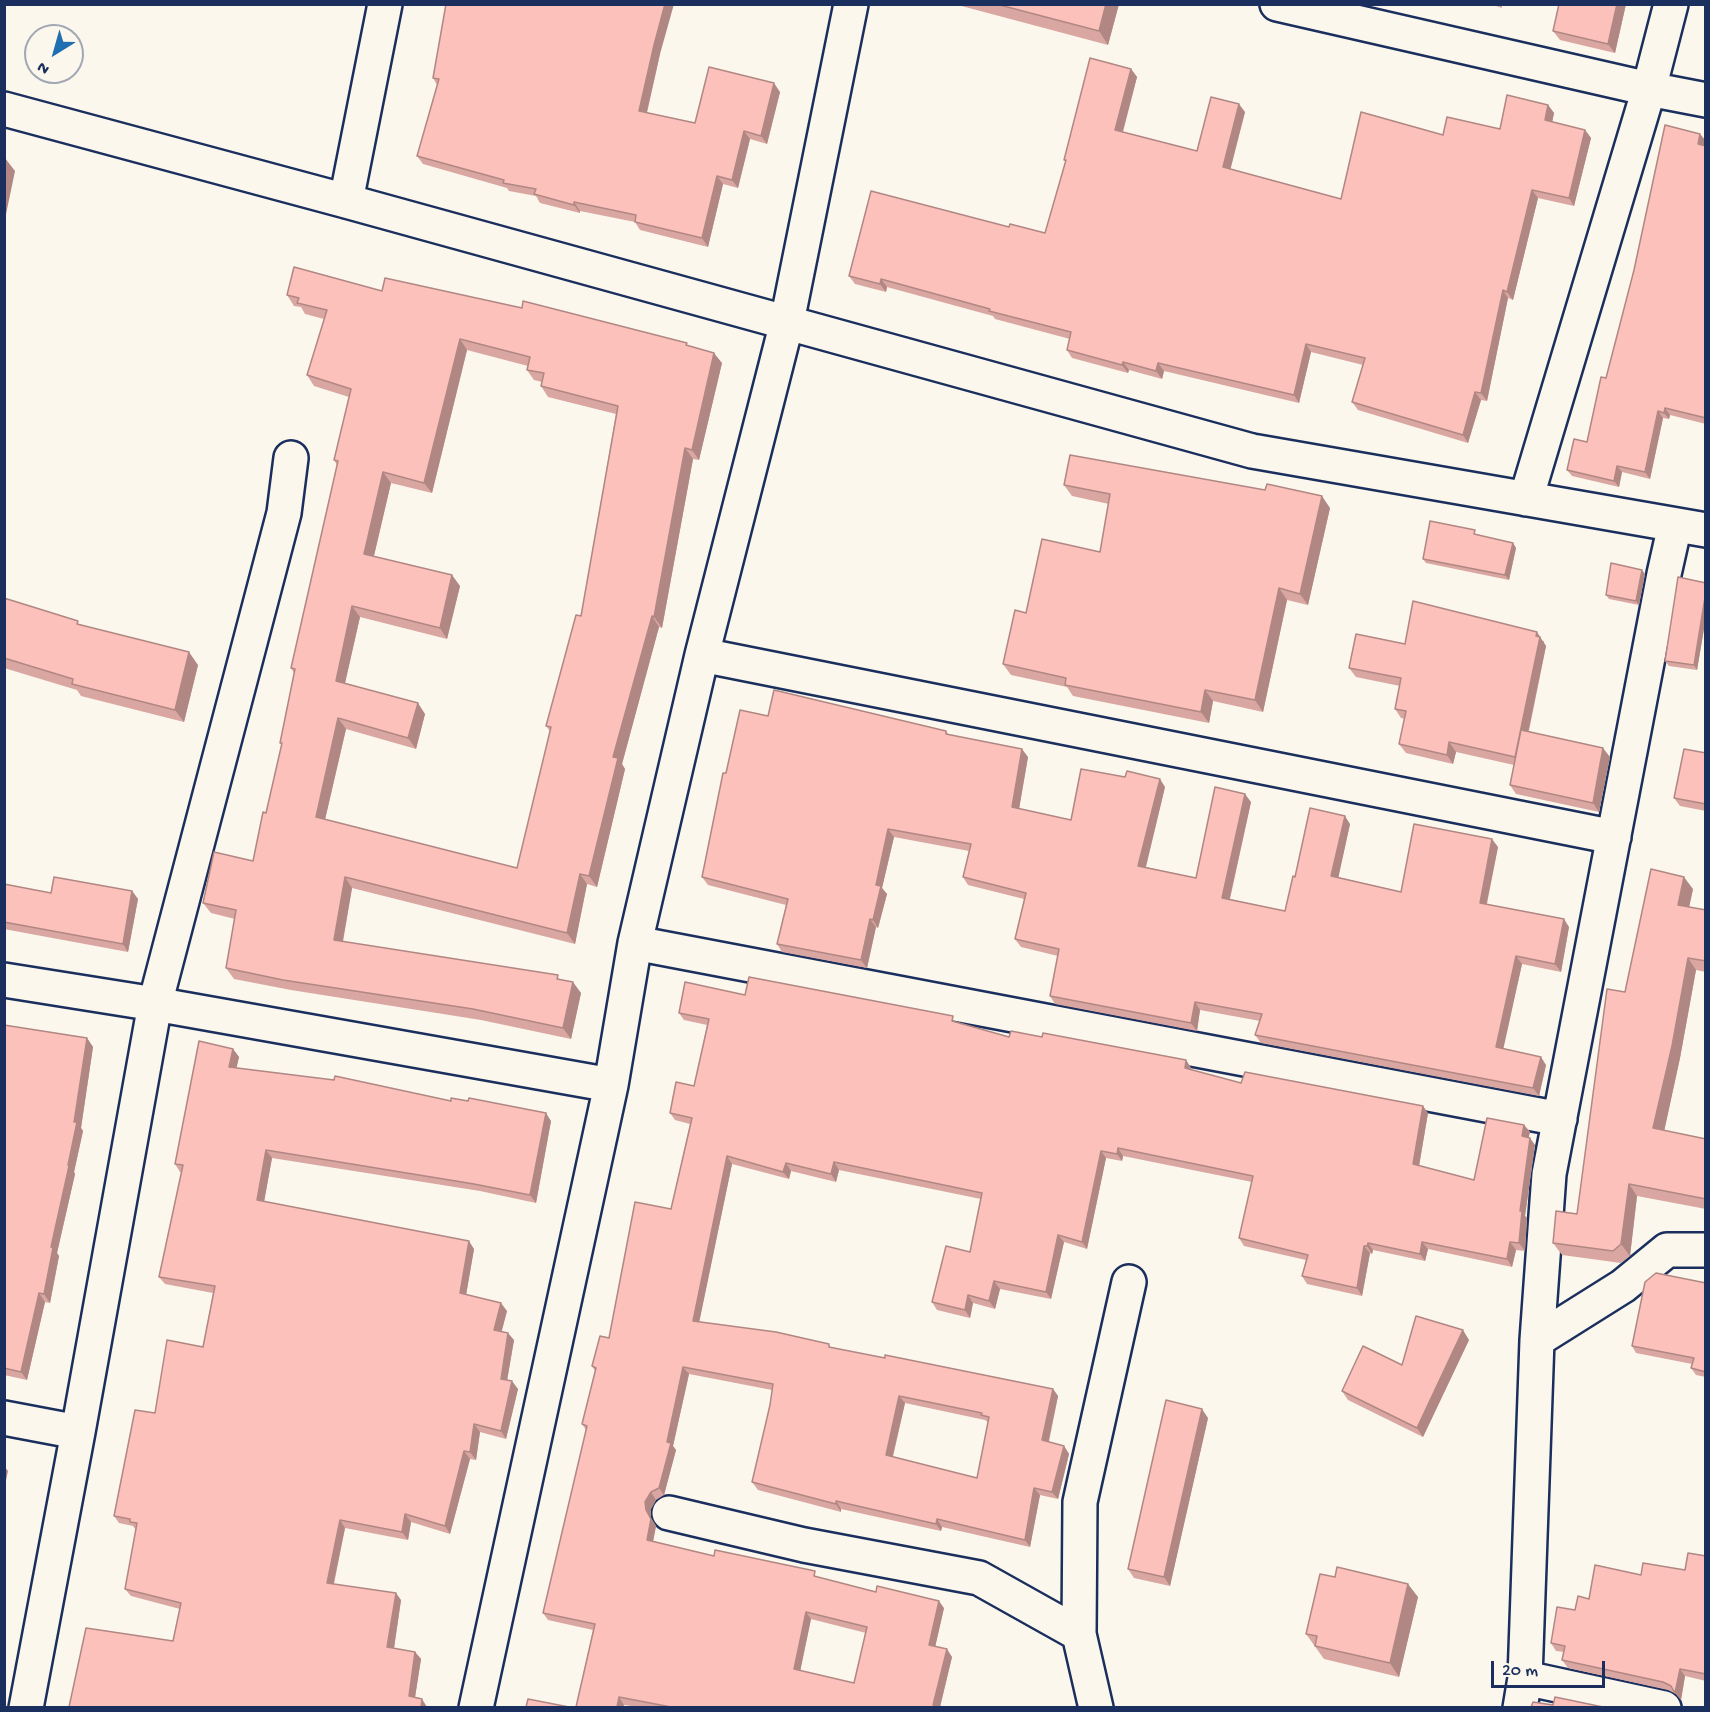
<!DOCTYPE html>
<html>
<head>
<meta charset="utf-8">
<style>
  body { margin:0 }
  #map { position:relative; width:1710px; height:1712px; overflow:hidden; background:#fbf7ec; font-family:"Gochi Hand",sans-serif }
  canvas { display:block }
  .frame { position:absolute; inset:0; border:6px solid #1b2f5e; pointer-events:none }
  .north { position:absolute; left:24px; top:24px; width:60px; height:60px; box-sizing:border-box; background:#fbf7ec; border:2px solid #a1a7b3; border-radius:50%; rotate:217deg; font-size:16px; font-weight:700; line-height:24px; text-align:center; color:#1b2f5e }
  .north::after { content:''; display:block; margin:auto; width:21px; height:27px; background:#1f6fb2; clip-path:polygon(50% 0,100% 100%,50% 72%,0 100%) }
  .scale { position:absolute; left:1491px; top:1661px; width:114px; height:27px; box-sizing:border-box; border:3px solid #1b2f5e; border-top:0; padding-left:8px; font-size:18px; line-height:21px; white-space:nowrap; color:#1b2f5e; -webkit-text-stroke:4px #fbf7ec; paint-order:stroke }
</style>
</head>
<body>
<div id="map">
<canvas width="1710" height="1712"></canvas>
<div class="frame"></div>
<div class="north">N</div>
<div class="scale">20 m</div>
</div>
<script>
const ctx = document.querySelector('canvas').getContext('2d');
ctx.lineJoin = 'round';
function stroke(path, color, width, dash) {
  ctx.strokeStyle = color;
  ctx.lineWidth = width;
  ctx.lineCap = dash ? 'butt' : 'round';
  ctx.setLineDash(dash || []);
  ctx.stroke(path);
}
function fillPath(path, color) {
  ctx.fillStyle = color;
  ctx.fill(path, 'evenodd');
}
const minor = new Path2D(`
  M1277,4l372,85 57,11
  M4,109l342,92 906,250 454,79
  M346,201l39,-197
  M1526,499l123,-410 22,-85
  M702,655l912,182
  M635,943l925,176
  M4,980l151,24 456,81
  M1537,1340l86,-54 44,-36h39
  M4,1418l74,14
  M669,1513l135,32 175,33 100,56
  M1525,1678l139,30
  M26,1708l52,-276 77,-428 129,-491 7,-55
  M476,1708l135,-623 24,-142 67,-288 85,-333 64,-318
  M1096,1708l-17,-74 1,-132 49,-220
  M1520,1708l5,-30 12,-338 12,-166 115,-600 11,-49`);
const wall = new Path2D(`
  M954,4h165l-11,41z
  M1490,4h12v4z
  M1559,4h67l-11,49 -55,-13 -7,-9z
  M660,54l-13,59 48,10 85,-31 -13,52 -17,-5 -12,49 -15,-4 -15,63 -68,-17 -5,-8 -55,-11v2l-40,-10 -4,-7 -27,-5 -2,-3 -84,-24 -6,-8 20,-71 -4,-7z
  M1131,69l6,8 -14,55 74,19 48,-39 -15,57 111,30 102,-64 57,-6 48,-24 6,8 -2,9 33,8 6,8 -17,68 -36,-8 -25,102 -5,-2 -21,103 -6,-1 -13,43 -110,-33 -6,-8 11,-37 -52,-13 -12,51 -135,-32 -2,8 -33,-9 -1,3 -56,-15 -5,-8 3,-11 -75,-20 -2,-3 -106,-29 -1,5 -31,-8 -6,-8 160,-49 36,6 21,-71 -2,-2z
  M1700,134l5,6 -1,6h2v278l-36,-9 -1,4 -6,-1 -13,61 -28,-7 -3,15 -47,-11 -5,-6 20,-28 19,-64 28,-108z
  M382,291l307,55 33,17 -23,97 -6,-1 -31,169 -3,-1 -37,137 3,5 -28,118 -10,-3 -12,60 -223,-56 -9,54 218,37 20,14 -10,46 -90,-19 -190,-30 -57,-11 -8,-11 9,-49 -24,-6 -8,-10 50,-42 13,-48 16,-68 -2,-2 14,-70 -3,-5 46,-203 -3,-5 15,-63 -35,-11 -7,-11 17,-56 -19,-5 -4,-7 -7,-1 -7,-11zM467,350l61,16 -1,4 7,10 8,2 -1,4 7,11 68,17 -35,202 -35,110 4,5 -33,137 -192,-48 21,-91 70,20 9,-35 -80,-31 15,-66 87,22 13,-53 -86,-30 17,-73 41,10z
  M1064,485l266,23 -22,97 -21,-5 -24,112 -50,-11 -4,22 -136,-27 -6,-9 -56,-12 -8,-11 23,-51 74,-61 9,-48 -37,-8z
  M1478,535l35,8 3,5 -7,32 -83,-17 -3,-4z
  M1645,574l-6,31 -30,-6 -3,-4z
  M1706,583v34l-9,53 -28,-4 -4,-5z
  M4,598l194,67 -14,57 -103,-26 -4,-6 -73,-22z
  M1544,641v2l2,3 -17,85 81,26 -11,55 -83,-18 -6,-9 4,-20 -58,-13 -3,12 -47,-11 -7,-9 6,-25 -4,-1 -6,-9 5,-23 -44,-9 -7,-9 56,-24z
  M768,716l178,15 3,4 79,22 -9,52 52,11 94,-33 -19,80 50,11 55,-76 -21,97 55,12 10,-34 55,-53 -12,53 63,15 97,-45 -11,57 82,23 -8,45 -39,-8 -19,84 43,17 -7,31 -278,-53 -6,-8 5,-14 -60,-11 -3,21 -142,-27 -5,-8 8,-40 -37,-9 -6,-8 9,-40 -56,-14 -5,-8 6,-26 -75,-14 -12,51 5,6 -9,34 -2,-1 -9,41 -85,-16 -5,-8 9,-39 -78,-20 -6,-8 24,-104z
  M1706,753v58l-26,-5 -6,-8z
  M4,884l47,9 81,-2 6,8 -10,53 -124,-23z
  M1693,889l-4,18 17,3v62l-10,-2 -16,88 -16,73 42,8v70l-69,-13 -7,60 -9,7 -59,-8 -9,-12 24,-29 48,-222z
  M745,995l212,27 52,15h33l144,23 5,8v2l50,13 187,30 -9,53 55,14 50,-55 6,7 -2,6 7,7 -10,71 2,2 -2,33 -9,-1 -4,17 -84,-18 -3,12 -52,-11 -1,4 -2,-1 -8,43 -55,-12 -5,-8 4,-16 -62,-14 -5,-8 13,-56 -129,-26 -1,5 -16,-3 -19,91 -23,-7 -13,57 -51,-10 -5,20 -22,-6 -3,15 -33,-8 -5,-8 38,-50 11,-53 -142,-29 -3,12 -45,-11 -2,8 -57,-15 -33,158 186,36 168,31 5,7 -9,46 15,4 5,8 -11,45 -18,-4 -10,52 -88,-20 -1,4 -100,-22v3l-83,-22 -6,-8 18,-77 2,-15 -83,-16 -16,72 3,4 -12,45 -8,5 -5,9v9l5,8 -3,15 61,15 105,22 125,30 -9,39 17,10 -12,50h2h-304l-14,-2 -1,2h-47l17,-77 -45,-10 -5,-7 43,-183 -4,-6 13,-53 -3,-5 17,-28 62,-129 19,-85 -15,-4 -5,-7 24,-27 13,-61 -23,-5 -5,-7zM905,1403l80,17 3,2 -11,56 -84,-21zM811,1619l55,14 -12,50 -54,-12z
  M4,1025l83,13 6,9 -12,81 2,3 -9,41 1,2 -18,79 2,3 -9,47 -5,-1 -18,78 -23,-5z
  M233,1049l6,8 -3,11 215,33 100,20 -15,82 -56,-12 -208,-33 -8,43 210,48 -8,46 41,16 -6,21 13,8 -7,40 11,9 -12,50 -26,-7 -4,28 -6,-1 -20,75 -39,-12 -3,18 -63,-12 -11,56 67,16 -7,48 21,4 6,7 -6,38 12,10h-358l104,-66 7,-32 -49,-13 -6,-7 11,-59 -3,-4 -14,-3 -5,-7 41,-103 48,-66 10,-54 -48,-9 -6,-7 23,-105h-2l-5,-8z
  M1706,1283v94l-10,-2 -5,-7 1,-4 -56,-11 -4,-7z
  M1469,1340l-46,97 -75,-37 -6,-9 60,-26z
  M1208,1418l-38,168 -36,-8 -6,-9z
  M1706,1556v125l-21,-5 -4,24 -5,-6 -8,-4 -100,-22 -6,-8 2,-8 -8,-1 -5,-8 24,-33 66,-35 44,-5z
  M1335,1577l83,20 -19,80 -75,-18 -18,-25z`);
const shadedWall = new Path2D(`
  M665,4h9l-14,50 -15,66 -6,-9 15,-66z
  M1106,4h13l-11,41 -9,-14z
  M1617,4h9l-11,49 -7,-9z
  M1131,69l6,8 -16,61 -6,-8z
  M774,83l6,9 -13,52 -6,-8z
  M1239,104l6,8 -16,63 -6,-8z
  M1548,105l6,8 -3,15 -6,-8z
  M1585,130l6,8 -17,68 -5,-8z
  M744,131l6,8 -12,49 -6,-8z
  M1700,134l5,6 -2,11 -5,-7z
  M5,158l10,13 -11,53v-62z
  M717,176l6,8 -15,63 -6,-9z
  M1532,190l6,8 -25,102 -6,-8z
  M574,202l6,9v2l-6,-8z
  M881,279l6,8 -1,5 -6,-8z
  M1503,290l5,8 -21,103 -6,-8z
  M460,339l7,11 -35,143 -8,-10z
  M1306,344l5,8 -12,51 -5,-8z
  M714,353l8,10 -23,97 -7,-10z
  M1123,362l6,8 -1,3 -6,-8z
  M1158,363l6,8 -2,8 -6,-8z
  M1475,392l6,8 -13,43 -5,-8z
  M1665,408l5,7 -1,4 -5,-6z
  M1658,411l5,7 -13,61 -5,-7z
  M685,448l8,11 -31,169 -8,-11z
  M1617,466l5,6 -3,15 -5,-6z
  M383,472l8,11 -19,81 -8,-10z
  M1322,496l8,12 -22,97 -8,-11z
  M1513,543l3,5 -7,32 -4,-5z
  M1642,570l3,4 -6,31 -3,-4z
  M452,575l8,11 -13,53 -7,-11z
  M1279,588l8,12 -24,112 -8,-12z
  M1706,591v26l-9,53 -3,-5z
  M352,606l8,11 -17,75 -7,-11z
  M652,616l7,11 -37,137 3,5 -28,118 -8,-11 24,-119z
  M1537,632l9,14 -25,120 -6,-9z
  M189,652l9,13 -14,57 -9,-12z
  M1205,690l8,11 -4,22 -8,-11z
  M418,703l7,11 -9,35 -8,-11z
  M338,718l8,11 -23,99 -7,-11z
  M1449,742l7,10 -3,12 -6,-9z
  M1603,748l7,9 -11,55 -6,-9z
  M1022,749l6,8 -10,58 -6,-8z
  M1160,779l5,8 -21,87 -6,-8z
  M1245,794l6,8 -23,104 -6,-8z
  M1345,816l5,8 -13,60 -6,-8z
  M888,829l6,8 -12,51 5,6 -9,34 -5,-8 3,-35z
  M1492,839l6,8 -13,64 -5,-8z
  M580,874l7,10 -12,60 -8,-11z
  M345,877l7,11 -11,63 -7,-11z
  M1684,877l9,12 -6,28 -9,-12z
  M132,891l6,8 -10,53 -5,-8z
  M870,919l6,8 -9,41 -6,-8z
  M1564,919l5,8 -8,45 -6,-8z
  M1516,956l6,8 -20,91 -6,-8z
  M1688,958l8,12 -16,88 -18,83 -9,-13z
  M573,982l8,11 -10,46 -8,-11z
  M1195,1002l5,8 -3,21 -6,-8z
  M87,1038l6,9 -12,81 2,3 -9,41 1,2 -18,79 2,3 -9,47 -6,-9 7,-47 17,-82z
  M233,1049l6,8 -4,18 -6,-8z
  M1541,1057l5,8 -7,31 -6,-8z
  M1186,1060l5,8 -1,8 -5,-8z
  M1423,1106l5,7 -10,59 -5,-8z
  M546,1113l5,8 -15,82 -6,-8z
  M1524,1125l6,7 -3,12 -5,-8z
  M1530,1138l5,7 -10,71 2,2 -2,33 -6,-8 1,-32z
  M1118,1148l5,8 -1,5 -5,-7z
  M266,1150l6,8 -9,50 -6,-8z
  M1101,1151l5,7 -19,91 -5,-7z
  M727,1156l5,8 -34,164 -5,-7z
  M834,1162l5,8 -3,12 -5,-8z
  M786,1163l5,8 -2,8 -6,-7z
  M1629,1184l8,12 -7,60 -9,-12z
  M1058,1235l6,7 -13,57 -5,-7z
  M469,1241l5,8 -9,52 -5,-8z
  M1422,1242l6,7 -3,12 -5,-7z
  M1510,1242l6,8 -4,17 -5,-8z
  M1368,1243l5,7 -1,4 -5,-8z
  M1364,1246l6,7 -8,43 -5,-8z
  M994,1281l6,8 -5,20 -6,-8z
  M39,1293l6,9 -18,78 -6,-8z
  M968,1295l5,8 -3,15 -5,-8z
  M501,1303l6,8 -7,27 -6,-8z
  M1463,1330l6,10 -46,97 -6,-9z
  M508,1333l6,7 -8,47 -5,-8z
  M683,1367l6,7 -16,72 3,4 -12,45 -5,-7 8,-46z
  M512,1381l6,8 -12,50 -5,-8z
  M1053,1389l5,7 -11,52 -5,-8z
  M899,1396l6,7 -14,60 -5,-8z
  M1202,1409l6,9 -38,168 -6,-9z
  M474,1424l6,8 -4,28 -6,-8z
  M1064,1446l5,8 -11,45 -6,-7z
  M464,1451l6,8 -20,75 -5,-8z
  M4,1466l4,5 -4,19z
  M1034,1488l6,7 -10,52 -5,-7z
  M651,1492l5,8 -5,9v9l5,8 -4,21 -5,-7 -1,-30 -1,-8z
  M836,1501l5,8v3l-5,-8z
  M405,1514l6,8 -3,18 -6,-8z
  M937,1519l5,8 -1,4 -5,-7z
  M340,1520l5,8 -13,63 -5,-8z
  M1408,1584l10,13 -19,80 -9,-14z
  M396,1593l5,7 -8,55 -6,-8z
  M939,1601l5,7 -10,44 -5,-7z
  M806,1612l5,7 -12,58 -5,-8z
  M947,1649l5,8 -12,50 -7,-2z
  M415,1652l6,7 -7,45 -5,-8z
  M1680,1669l5,7 -4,24 -6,-7z
  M619,1697l5,8 -1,2h-6z
  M422,1699l5,8h-6z`);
const building = new Path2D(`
  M446,4h219l-11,41 -15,66 56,12 14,-56 65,16 -13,53 -17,-5 -12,49 -15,-4 -15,62 -67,-16 1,-7 -62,-13v3l-40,-11 2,-5 -33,-6 1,-3 -87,-24 22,-77 -6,-1z
  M996,4h110l-7,27z
  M1559,4h58l-9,40 -55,-13z
  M1090,58l41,11 -16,61 82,21 14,-54 28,7 -16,63 118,32 20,-87 82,23 4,-18 53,12 7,-34 41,10 -3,15 40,10 -16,68 -37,-8 -25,102 -4,-2 -22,103 -6,-1 -12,43 -111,-33 13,-44 -59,-14 -12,51 -136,-32 -2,8 -33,-9 -1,3 -55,-15 4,-18 -82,-21 1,-2 -109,-30 -1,5 -31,-8 22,-85 138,36 1,-3 35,9 21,-73h-2z
  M1665,125l35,9 -2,10 8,2v272l-41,-10 -1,5 -6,-2 -13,61 -28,-6 -3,15 -47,-11 7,-31 13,3 14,-65 5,1 28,-108z
  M294,267l88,24 3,-13 137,30 1,-7 164,42 -1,2 28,8 -22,97 -7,-2 -31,169 -2,-1 -39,141 5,1 -29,118 -9,-2 -13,59 -222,-56 -11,63 224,35 -1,4 16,3 -10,46 -90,-19 -190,-29 -57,-12 10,-58 -33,-7 11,-51 39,9 10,-49 3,1 16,-70h-2l15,-74 -4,-1 47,-207 -4,-1 17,-71 -44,-14 20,-65 -30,-7 2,-5 -12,-3zM460,339l70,18 -3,13 17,3 -3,13 77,20 -37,210 -5,-1 -30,111 5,1 -34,141 -201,-51 22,-99 70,20 10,-35 -82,-22 16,-75 88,22 12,-53 -88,-21 19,-82 41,11z
  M1070,455l195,35 2,-6 55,12 -22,98 -21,-6 -24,112 -50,-10 -4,22 -136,-27 1,-7 -63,-14 12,-54 11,3 16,-74 58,13 10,-58 -46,-9z
  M1430,521l45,9 -1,4 39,9 -8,32 -82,-16z
  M1611,563l31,7 -6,31 -30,-6z
  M1678,577l28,6v8l-12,74 -29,-4z
  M4,598l74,23 -1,3 112,28 -14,58 -103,-26 1,-5 -69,-21z
  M1413,601l124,31 -1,4 4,1 -25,120 -66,-15 -2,13 -48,-11 7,-33 -11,-2 6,-31 -52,-10 7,-34 49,10z
  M774,690l172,41v3l76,15 -10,58 59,13 10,-51 44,8 2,-6 33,8 -22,87 58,12 19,-91 30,7 -23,104 63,13 8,-35 2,1 15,-69 35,8 -14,60 70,16 13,-68 78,15 -12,64 84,16 -9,45 -39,-8 -20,91 45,10 -8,31 -278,-53 7,-21 -67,-12 -4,21 -141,-27 9,-47 -44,-10 11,-46 -63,-16 8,-33 -83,-15 -12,56 5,1 -8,34 -3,-1 -9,41 -84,-16 11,-45 -86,-22 21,-104h3l14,-63 28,6z
  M1521,730l82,18 -10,55 -83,-18z
  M1684,749l22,4v51l-32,-6z
  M1651,869l33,8 -6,28 28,5v51l-18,-3 -16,88 -19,82 53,11v60l-77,-15 -8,60 -8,7 -60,-8 3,-32 21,3 30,-225 18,3z
  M54,877l78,14 -9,53 -119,-22v-38l47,9z
  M749,977l204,39 -1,5 57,16 2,-6 31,6 1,-4 143,27 -1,8 56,15 4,-11 178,34 -10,58 61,16 13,-62 37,7 -2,11 8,2 -10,73h2l-3,32 -9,-1 -3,17 -85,-17 -2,12 -52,-11 -1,3h-3l-7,42 -55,-12 6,-21 -69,-17 14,-62 -135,-28 -1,6 -16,-3 -19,91 -24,-7 -12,57 -52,-11 -5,20 -21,-6 -3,15 -33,-8 14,-56 24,6 12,-59 -148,-31 -3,12 -45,-11 -3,9 -56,-16 -34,165 83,11 53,12v3l56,11v-3l168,34 -11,51 22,6 -12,46 -18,-4 -9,52 -88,-21 -1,5 -100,-23v3l-84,-22 18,-77 3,-21 -90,-17 -16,75 4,1 -12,45 -8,4 -6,10 1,8 5,9 -4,21 67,16 1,-6 100,21 -1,5 62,16 1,-6 62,15 -10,44 18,4 -14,56 9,2h-271l-52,-10 -2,10h-41l19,-83 -52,-11 44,-187 -5,-2 14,-56 -4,-2 8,-30 9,2 26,-136 36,7 21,-91 -22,-5 6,-31 18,4 15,-67 -30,-6 6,-31 60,13zM899,1396l83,17 -1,2 8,2 -12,61 -91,-23zM806,1612l61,15 -13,56 -60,-14z
  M4,1025l83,13 -13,84h3l-9,43 1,1 -18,81 2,1 -9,46 -5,-1 -18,79 -17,-4z
  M199,1041l34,8 -4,18 105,13 1,-4 116,25v-3l17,3 1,-3 77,15 -16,82 -56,-11 -208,-34 -9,50 212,41 -9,52 41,10 -7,27 14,3 -7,46 11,2 -11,50 -27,-7 -4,28 -6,-1 -19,75 -40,-12 -3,18 -62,-12 -13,63 69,10 -9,54 28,5 -6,44 13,3 -1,8h-352l17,-79 87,13 8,-38 -56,-14 12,-66 -7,-1v-3l-16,-3 21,-106 20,3 12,-73 36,7 12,-61 -56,-9 24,-112 -8,-1z
  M1656,1273l50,10v89l-15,-4 3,-10 -62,-12 13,-64z
  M1416,1316l47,14 -46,98 -75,-37 21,-45 39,19z
  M1166,1400l36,9 -38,168 -36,-8z
  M1688,1553l18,3v118l-26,-5 -5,24 -4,-7 -8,-4 -101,-22 3,-14 -14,-3 6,-36 18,3 3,-14 11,3 6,-34 46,10 2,-12 42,7z
  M1337,1567l71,17 -18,79 -75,-17 2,-10 -11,-2 14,-60 15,3z
  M1555,1697l48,10h-72l2,-5 20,3z
  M528,1699l41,8h-43z`);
stroke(minor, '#1b2f5e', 38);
stroke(minor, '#fbf7ec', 33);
fillPath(wall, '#daa6a1');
fillPath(shadedWall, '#b18783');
fillPath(building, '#fdc1bb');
stroke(building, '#b18783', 1.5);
</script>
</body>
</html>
